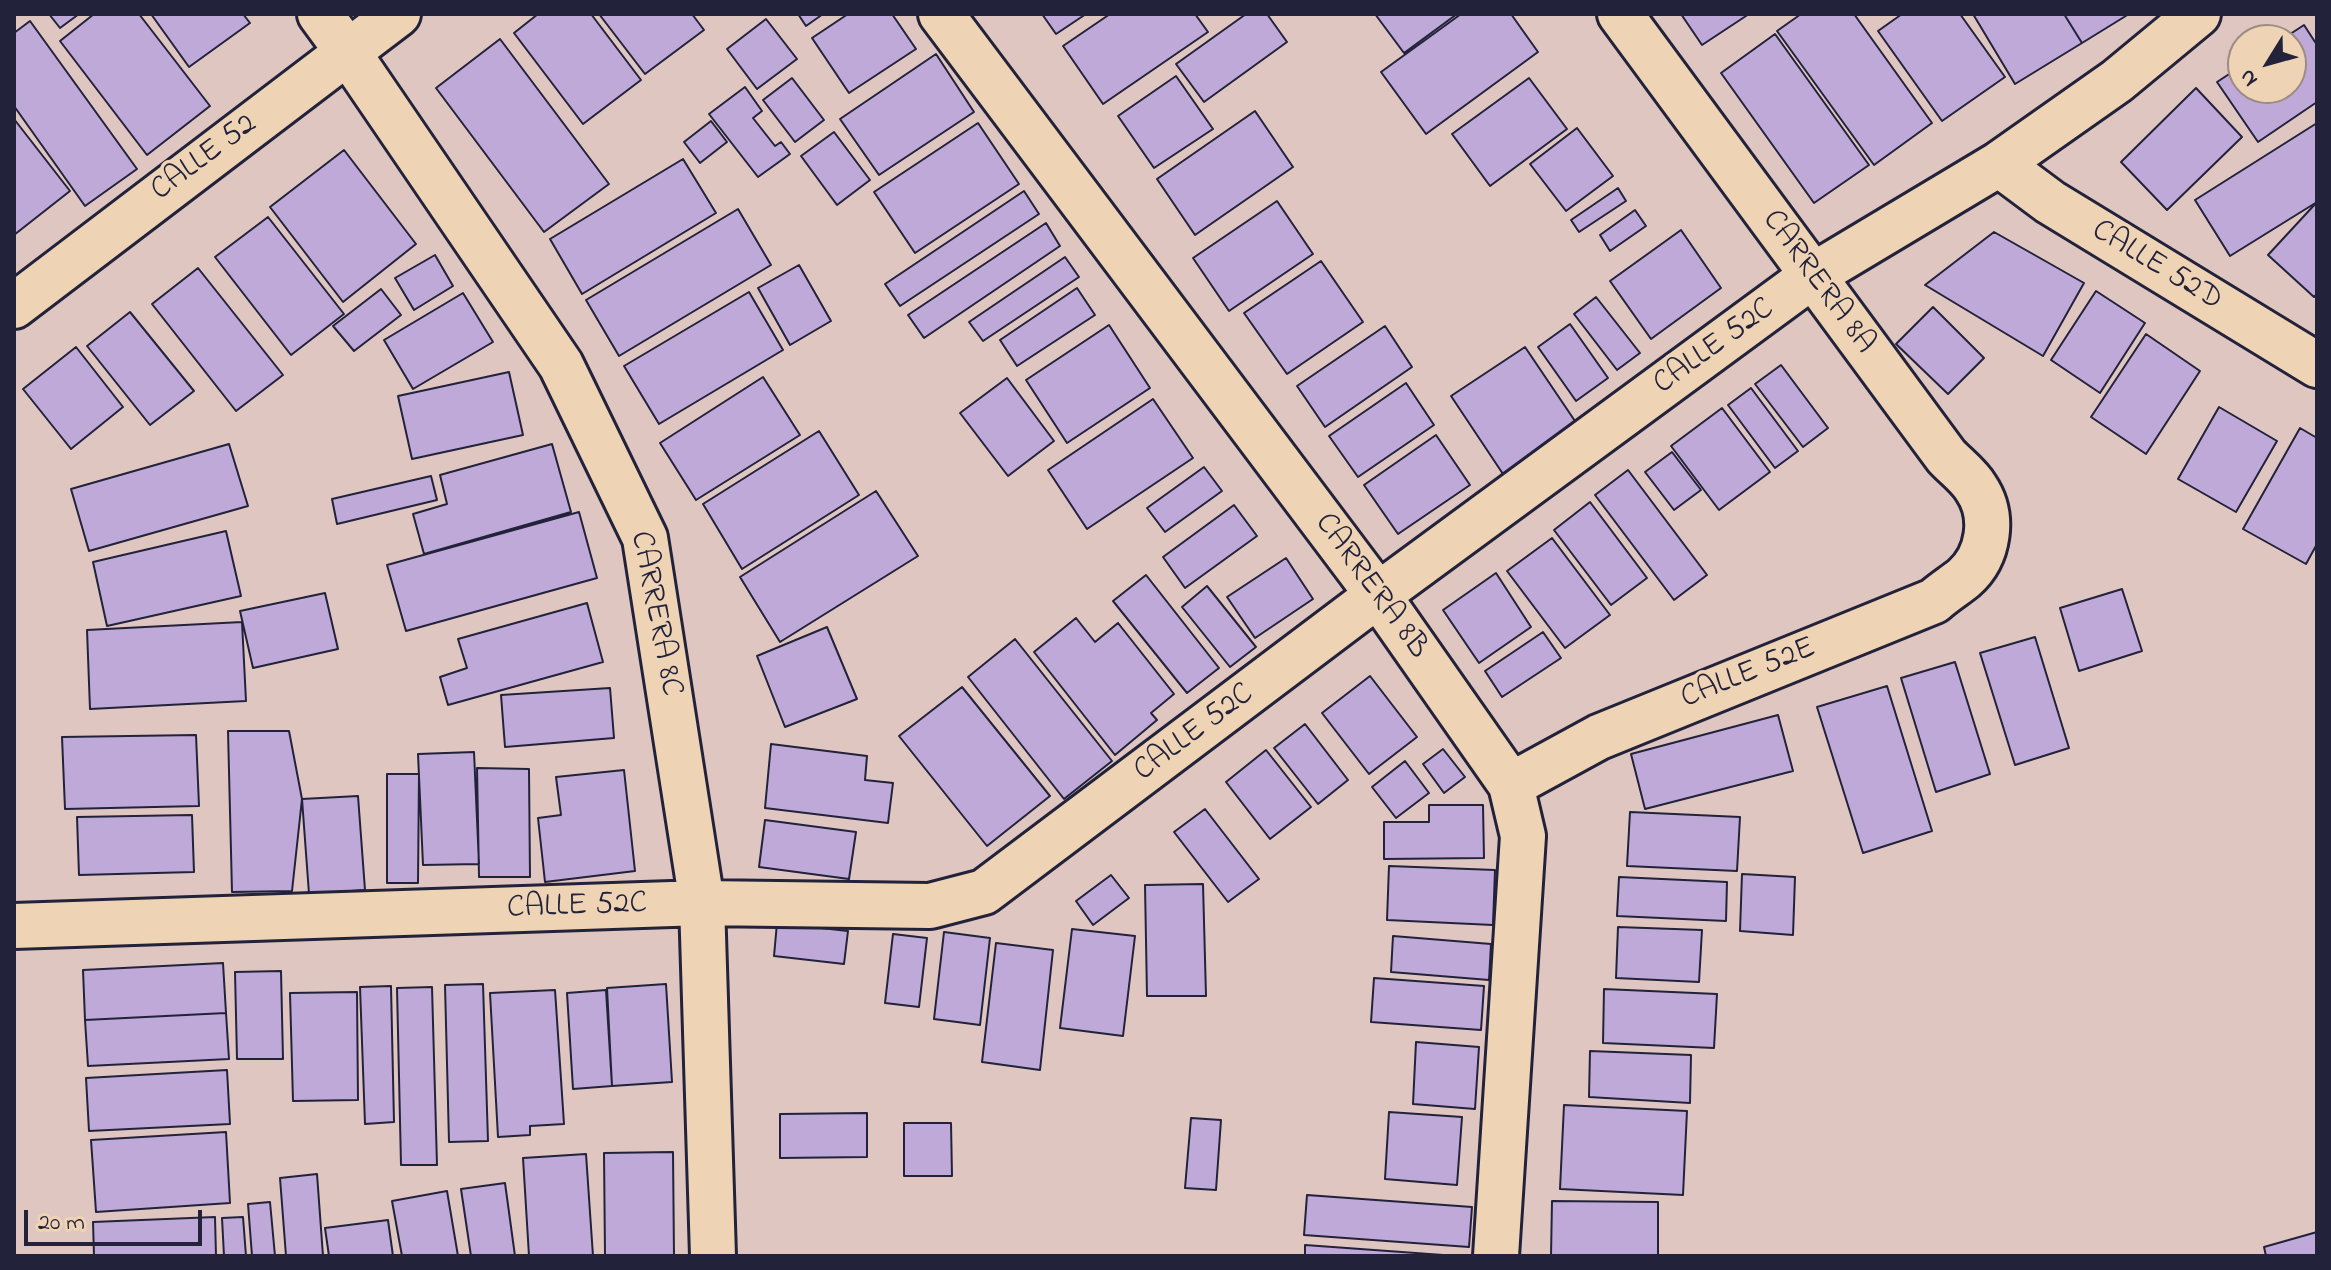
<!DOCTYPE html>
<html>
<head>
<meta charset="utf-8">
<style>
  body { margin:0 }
  #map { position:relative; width:2331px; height:1270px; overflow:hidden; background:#e0c6c0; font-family:"Indie Flower",sans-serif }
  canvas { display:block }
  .frame { position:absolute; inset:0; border:16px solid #22223b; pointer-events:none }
  .north { position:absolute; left:2227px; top:24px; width:80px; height:80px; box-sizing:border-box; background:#eed3b5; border:2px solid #9c8c84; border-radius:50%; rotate:233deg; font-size:22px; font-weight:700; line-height:32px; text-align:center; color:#22223b }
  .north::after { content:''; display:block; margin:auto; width:28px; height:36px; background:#22223b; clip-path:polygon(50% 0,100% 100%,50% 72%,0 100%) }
  .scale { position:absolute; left:24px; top:1210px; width:178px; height:36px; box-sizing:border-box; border:4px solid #22223b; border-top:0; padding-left:10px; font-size:24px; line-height:28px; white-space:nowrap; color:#22223b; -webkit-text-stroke:6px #eed3b5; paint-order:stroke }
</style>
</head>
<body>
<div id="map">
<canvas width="2331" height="1270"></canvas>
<div class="frame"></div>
<div class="north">N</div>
<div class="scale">20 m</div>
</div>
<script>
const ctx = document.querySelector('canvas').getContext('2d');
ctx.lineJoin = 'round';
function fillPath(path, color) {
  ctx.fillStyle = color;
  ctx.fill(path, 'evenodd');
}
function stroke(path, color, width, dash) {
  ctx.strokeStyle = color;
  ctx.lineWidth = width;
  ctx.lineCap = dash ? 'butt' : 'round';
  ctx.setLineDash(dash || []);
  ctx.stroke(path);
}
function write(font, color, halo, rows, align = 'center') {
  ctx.font = font + ' "Indie Flower",sans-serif';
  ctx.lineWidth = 7;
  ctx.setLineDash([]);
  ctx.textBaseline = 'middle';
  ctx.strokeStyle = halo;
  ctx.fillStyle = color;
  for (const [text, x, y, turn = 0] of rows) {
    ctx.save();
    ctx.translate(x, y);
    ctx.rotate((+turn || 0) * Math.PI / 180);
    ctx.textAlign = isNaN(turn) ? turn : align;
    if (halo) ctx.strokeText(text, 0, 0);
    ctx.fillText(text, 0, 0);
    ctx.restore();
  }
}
const building = new Path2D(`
  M49,14h30l-19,14z
  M94,14h45l71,92 -63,49 -87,-114z
  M151,14h92l7,9 -61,44z
  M538,14h53l50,66 -58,44 -69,-91z
  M599,14h93l12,16 -59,44z
  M798,14h25l-17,12z
  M848,14h44l24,35 -67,44 -37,-55z
  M1042,14h44l-30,20z
  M1110,14h85l13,18 -105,72 -40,-58z
  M1246,14h21l20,28 -83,60 -28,-38z
  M1375,14h82l-53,39z
  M1461,14h50l27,38 -112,82 -45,-62z
  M1681,14h68l-47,31z
  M1801,14h53l78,109 -58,42 -97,-134z
  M1902,14h58l45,63 -63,44 -64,-90z
  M1973,14h91l18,29 -67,41z
  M2064,14h65l-47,29z
  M766,19l31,40 -40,30 -30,-40z
  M30,21l107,148 -52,37 -71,-100v-73z
  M2304,25l13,20v57l-59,40 -41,-60 26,-17v23h48v-48h-10z
  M1775,34l94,131 -55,38 -93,-130z
  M500,39l109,145 -65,48 -108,-144z
  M936,54l38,58 -95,63 -39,-56z
  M1176,76l37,53 -59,39 -36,-52z
  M792,78l32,42 -29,22 -32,-42z
  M1529,78l38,51 -77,57 -38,-52z
  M745,87l17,24 -9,7 22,28 6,-4 9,12 -32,23 -49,-63z
  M2196,88l46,49 -75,73 -46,-48z
  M1255,111l38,56 -98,68 -38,-56z
  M14,119l56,72 -56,44z
  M711,121l16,21 -27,21 -16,-21z
  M978,123l41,61 -104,69 -41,-61z
  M2317,123v79l-87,54 -35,-56z
  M1577,128l36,48 -47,35 -36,-47z
  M834,132l36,48 -33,25 -36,-49z
  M344,150l72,94 -73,58 -73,-95z
  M683,159l33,54 -134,81 -32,-55z
  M1618,188l8,13 -47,31 -8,-12z
  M1024,191l15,23 -139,92 -15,-22z
  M1277,201l36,53 -84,57 -36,-53z
  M2317,202v92l-3,3 -46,-42z
  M738,209l33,56 -152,91 -33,-56z
  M1635,210l11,16 -36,25 -10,-16z
  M268,217l76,97 -53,41 -76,-98z
  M1046,223l14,23 -136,92 -16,-23z
  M1681,230l40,58 -70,51 -41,-58z
  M1994,232l90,51 -41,73 -118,-71z
  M435,255l18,31 -39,24 -19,-32z
  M1065,257l14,20 -96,64 -14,-19z
  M1321,261l42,61 -76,52 -43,-61z
  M799,265l32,56 -41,24 -32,-57z
  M198,268l85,107 -47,36 -84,-107z
  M1077,288l18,27 -78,51 -17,-26z
  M381,289l20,26 -47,36 -21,-25z
  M2096,291l49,32 -45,70 -49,-33z
  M749,292l34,58 -124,74 -35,-58z
  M463,293l30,49 -80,47 -29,-49z
  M1596,297l44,56 -23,17 -43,-56z
  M1933,307l51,51 -36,36 -52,-50z
  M130,312l64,79 -44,34 -63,-79z
  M1570,324l38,54 -32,23 -38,-54z
  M1109,325l41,63 -83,55 -41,-63z
  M1385,326l27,41 -87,60 -28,-41z
  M2146,334l54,37 -54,83 -55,-37z
  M76,347l47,60 -52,42 -48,-60z
  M1525,347l52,77 -74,50 -52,-78z
  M1781,365l47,63 -25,19 -48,-63z
  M509,372l14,63 -111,24 -14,-63z
  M763,377l37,58 -104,65 -36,-57z
  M1007,378l47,63 -46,35 -48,-63z
  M1406,383l28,42 -76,52 -29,-41z
  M1751,388l47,63 -23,17 -47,-63z
  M1153,399l40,59 -106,71 -39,-59z
  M2219,407l58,34 -41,71 -58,-33z
  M1722,408l48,64 -51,38 -48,-64z
  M2300,428l17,10v106l-11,20 -63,-35z
  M819,431l40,64 -117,74 -39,-65z
  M1436,435l34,50 -72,49 -34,-49z
  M229,444l19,62 -159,45 -18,-62z
  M552,444l19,68 -147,42 -11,-40 34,-10 -7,-29z
  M1672,452l29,38 -27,20 -29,-38z
  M1204,467l18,24 -57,41 -18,-24z
  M1628,470l79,105 -33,25 -79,-105z
  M431,476l6,24 -100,24 -5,-25z
  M876,491l42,65 -138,86 -40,-65z
  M1590,502l57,76 -36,27 -57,-75z
  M1234,505l23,31 -72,52 -22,-31z
  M579,512l18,66 -191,53 -19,-66z
  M226,531l15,65 -134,30 -14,-64z
  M1552,538l58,77 -45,33 -58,-77z
  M1286,558l27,41 -58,39 -28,-41z
  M1496,573l35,54 -52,36 -36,-53z
  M1146,575l73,93 -32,25 -74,-92z
  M1207,586l49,61 -26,20 -48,-60z
  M2122,589l20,62 -63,20 -19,-63z
  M325,593l13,56 -85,19 -13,-57z
  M587,603l16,59 -155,43 -8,-28 27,-9 -9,-29z
  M1076,618l19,24 23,-19 56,71 -23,19 6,7 -42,35 -81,-103z
  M242,622l4,79 -156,8 -3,-79z
  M827,627l30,72 -72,28 -28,-71z
  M1543,632l18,26 -59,39 -17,-26z
  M2035,637l34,111 -54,17 -35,-112z
  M1015,639l97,122 -48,38 -96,-122z
  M1955,662l35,112 -54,18 -35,-114z
  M1370,676l47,61 -48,37 -47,-61z
  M1887,686l45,145 -69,22 -46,-146z
  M962,687l88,109 -63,50 -88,-110z
  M610,688l4,50 -109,9 -4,-52z
  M1778,715l15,56 -148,38 -14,-55z
  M1305,724l43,56 -30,24 -44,-56z
  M228,731h61l13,68 -10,92 -60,1z
  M196,735l3,71 -134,3 -3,-72z
  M771,744l96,12 -2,24 28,3 -5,40 -123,-15z
  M1443,749l22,28 -21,16 -21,-29z
  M1266,750l45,57 -41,32 -44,-57z
  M474,752l5,112 -56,1 -5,-111z
  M1405,761l24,32 -33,25 -24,-31z
  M477,768l52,1 1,108h-51z
  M624,770l11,101 -90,11 -7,-64 23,-3 -5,-38z
  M387,774h32l-1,109h-31z
  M358,796l7,94 -56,4 -7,-95z
  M1429,805h54l1,53 -100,1v-37h45z
  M1205,809l54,70 -31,23 -54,-70z
  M1630,812l110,5 -3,54 -110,-5z
  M192,815l2,57 -115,3 -2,-58z
  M765,820l91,12 -7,47 -90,-12z
  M1389,866l106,4 -2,55 -106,-5z
  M1742,874l53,3 -2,58 -53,-4z
  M1111,875l18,23 -36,27 -17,-24z
  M1619,877l108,5 -1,39 -109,-5z
  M1203,884l3,112h-59l-2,-111z
  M777,923l71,8 -4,33 -70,-8z
  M1618,927l84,3 -3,52 -83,-4z
  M1072,929l63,7 -12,100 -63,-8z
  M944,932l46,6 -10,87 -46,-6z
  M893,934l34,4 -8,69 -34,-4z
  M1393,936l98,8 -2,36 -98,-8z
  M996,943l57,7 -13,120 -58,-8z
  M223,963l3,50 -141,7 -2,-50z
  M281,971l2,88h-46l-2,-87z
  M1374,978l110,8 -3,44 -110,-8z
  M483,984l5,157 -39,1 -4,-157z
  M666,984l6,98 -60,4 -5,-98z
  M391,986l3,136 -29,2 -5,-137z
  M432,987l5,178h-36l-4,-177z
  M1604,989l113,5 -3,54 -111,-5z
  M555,990l9,134 -34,2v9l-32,2 -8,-144z
  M606,990l6,96 -39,3 -6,-96z
  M357,992l1,108 -65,1 -3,-108z
  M226,1013l3,46 -141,7 -3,-46z
  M1416,1042l63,5 -4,62 -62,-5z
  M1590,1051l101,4 -1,48 -101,-6z
  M227,1070l3,54 -141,7 -3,-53z
  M1564,1105l123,6 -4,84 -123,-6z
  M1389,1112l73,5 -5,68 -72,-6z
  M867,1113v44l-87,1v-44z
  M1191,1118l30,2 -5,70 -31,-2z
  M904,1123h47l1,53h-48z
  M226,1132l4,71 -134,9 -5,-72z
  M673,1152l1,104h-69l-1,-103z
  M586,1154l7,102h-64l-6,-98z
  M317,1174l6,82h-37l-6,-78z
  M505,1183l10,73h-44l-10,-67z
  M447,1191l11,65h-56l-10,-55z
  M1307,1195l165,12 -3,40 -165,-12z
  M1552,1201l106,1v54h-107z
  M270,1202l5,54h-23l-4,-52z
  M215,1217l1,39h-122l-1,-34z
  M243,1217l3,39h-22l-2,-38z
  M388,1220l5,36h-64l-4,-28z
  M2317,1232v24h-51l-2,-9z
  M1305,1245l152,11h-152z`);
const minor = new Path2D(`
  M320,14l27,37 214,314 84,173 57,365 11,353
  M941,14l437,581 133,190 12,51 -27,420
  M1999,164l51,38 267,163
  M1511,785l88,-48 335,-136c9,-8 20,-15 30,-23 25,-22 31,-62 12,-90 -7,-12 -21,-22 -30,-32l-326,-442
  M14,926l688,-23 228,3 54,-14 394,-297 434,-319 187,-112 118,-83 81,-67`);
const tertiary = new Path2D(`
  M14,306l384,-292`);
const streetNames = [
  ["CALLE 52",205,159,-37],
  ["CALLE 52D",2156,267,31],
  ["CARRERA 8A",1817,283,54],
  ["CALLE 52C",1715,348,-36],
  ["CARRERA 8B",1370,587,54],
  ["CARRERA 8C",654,614,79],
  ["CALLE 52E",1749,675,-22],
  ["CALLE 52C",1195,734,-37],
  ["CALLE 52C",577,908,-2]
];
fillPath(building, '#bea9d8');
stroke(building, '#22223b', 2);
stroke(minor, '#22223b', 50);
stroke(tertiary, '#22223b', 50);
stroke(minor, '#eed3b5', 44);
stroke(tertiary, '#eed3b5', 44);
write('32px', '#22223b', '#eed3b5', streetNames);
</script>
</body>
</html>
